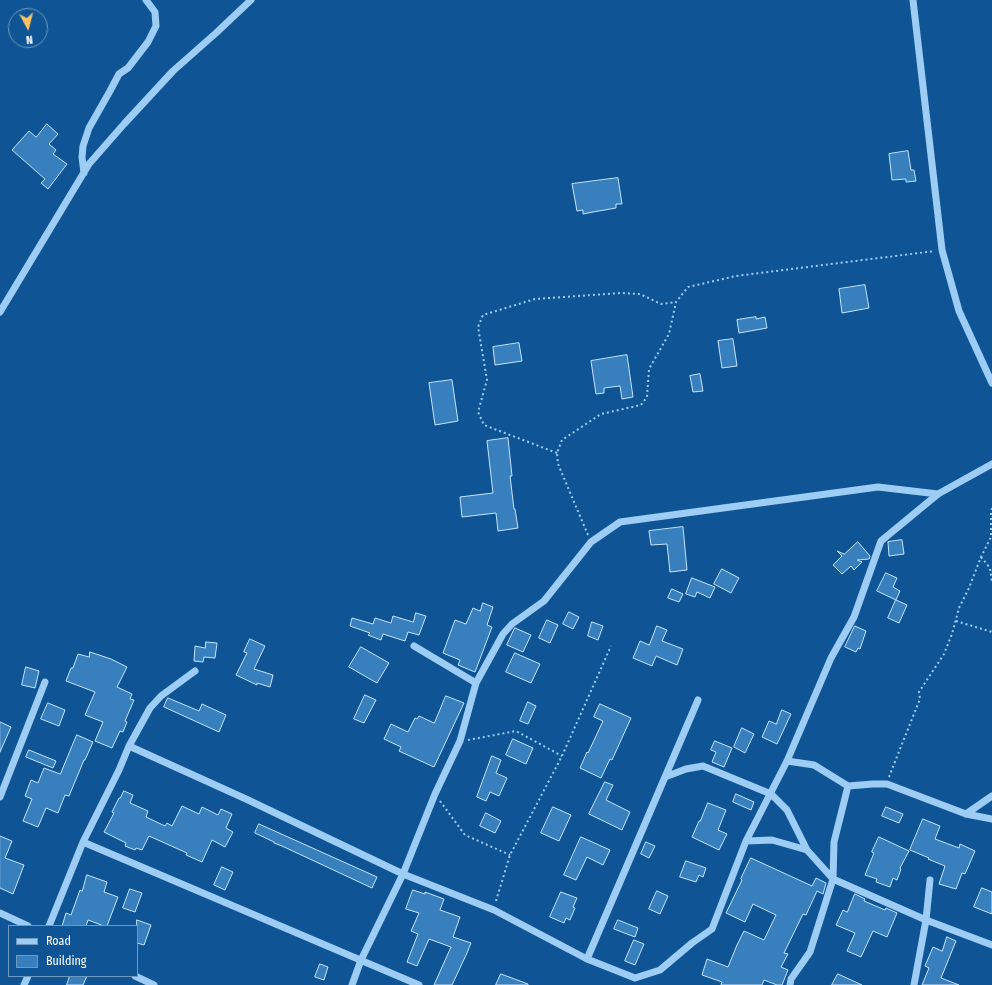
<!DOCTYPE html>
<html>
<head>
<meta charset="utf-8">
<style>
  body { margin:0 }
  #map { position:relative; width:992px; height:985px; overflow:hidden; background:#0f5595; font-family:"Fira Sans Condensed",sans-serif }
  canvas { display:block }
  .legend { position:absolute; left:8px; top:925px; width:130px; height:52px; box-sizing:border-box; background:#0f5595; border:1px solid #6f99bf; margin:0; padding:5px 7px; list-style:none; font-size:12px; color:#fff }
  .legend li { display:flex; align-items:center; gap:8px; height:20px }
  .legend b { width:20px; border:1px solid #6f99bf }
  .north { position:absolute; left:8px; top:8px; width:40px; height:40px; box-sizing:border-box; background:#0f5595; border:1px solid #6f99bf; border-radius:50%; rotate:173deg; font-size:11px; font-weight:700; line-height:16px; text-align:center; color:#fff }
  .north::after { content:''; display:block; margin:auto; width:14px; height:18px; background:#ffc461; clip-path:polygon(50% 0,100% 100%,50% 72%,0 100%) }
</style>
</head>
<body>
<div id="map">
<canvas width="992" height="985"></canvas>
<ul class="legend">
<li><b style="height:5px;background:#9dccf4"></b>Road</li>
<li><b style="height:11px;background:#387fbe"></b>Building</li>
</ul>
<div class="north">N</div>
</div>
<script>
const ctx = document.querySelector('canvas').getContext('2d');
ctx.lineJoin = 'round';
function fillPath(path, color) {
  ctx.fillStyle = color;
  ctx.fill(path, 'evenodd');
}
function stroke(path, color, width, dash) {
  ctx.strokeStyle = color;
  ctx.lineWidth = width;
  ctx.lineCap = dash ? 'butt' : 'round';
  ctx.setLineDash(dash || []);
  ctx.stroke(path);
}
const building = new Path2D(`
  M47,124l11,10 -9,10 7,6 -3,4 14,10 -19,25 -7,-6 4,-4 -33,-29 17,-19 7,6z
  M908,151l3,19h3l2,11 -10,1v-3l-14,1 -3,-26z
  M618,178l4,26h-6v4l-23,4 -10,2v-4l-6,1 -5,-27z
  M865,285l4,23 -27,5 -3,-24z
  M756,317v2l9,-2 2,11 -28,5 -2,-13z
  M733,339l4,27 -15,2 -4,-27z
  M519,343l3,18 -27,4 -2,-18z
  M627,355l6,42 -11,2 -2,-13 -16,2v5l-8,1 -5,-33z
  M700,374l3,17 -10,1 -3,-16z
  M452,380l6,41 -23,4 -6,-42z
  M508,438l4,38h-2l4,33h1l3,19 -20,3 -2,-18 -34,4 -2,-20 33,-4 -6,-52z
  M683,527l4,43 -17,2 -3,-28 -16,1 -2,-14z
  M902,540l2,14 -15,2 -1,-14z
  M858,542l12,14 -1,3 -12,1 5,2 -8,8 -3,-4 -9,8 -9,-9 9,-9 -5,-5 7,3z
  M722,569l17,9 -8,15 -17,-9z
  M886,573l11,5 -4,9 7,4 -4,9 -19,-9z
  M692,578l23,9 -5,11 -13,-6 -2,5 -9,-3z
  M672,589l11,5 -4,8 -11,-4z
  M896,600l11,5 -8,18 -11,-5z
  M483,603l10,4 -6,18 5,2 -17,45 -17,-7 2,-5 -17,-7 12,-33 11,4 7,-16 7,3z
  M569,612l10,5 -6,12 -10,-5z
  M416,613l10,3 -7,19 -11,-3 -3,9 -22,-7 -2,6 -13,-5 2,-2 -20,-7 2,-8 21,6 2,-6 16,5 2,-7 20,6z
  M547,620l11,5 -8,18 -11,-5z
  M592,622l11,4 -5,14 -10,-4z
  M657,626l10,4 -5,11 21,8 -6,16 -21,-9 -4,10 -19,-8 7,-17 9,4z
  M855,626l11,5 -6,18 -2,-1 -2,4 -11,-5z
  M515,628l16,7 -8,17 -16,-7z
  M250,639l15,7 -11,23 19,6 -3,12 -13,-4v2l-21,-10 11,-22 -3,-1z
  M206,642l11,1 -2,15 -11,-1 -1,5 -9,-1 1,-15 10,2z
  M361,647l28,16 -12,20 -28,-16z
  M90,652l21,7 16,8 -10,20 15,7 -2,5 4,1 -9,21 2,1 -4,10 -3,-1 -8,17 -17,-7 8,-19 -18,-7 10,-23 -29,-11 5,-13h2l5,-14 11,3z
  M515,653l25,11 -9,19 -25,-11z
  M26,667l13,4 -4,17 -13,-3z
  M365,695l11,5 -12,23 -10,-4z
  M446,696l18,7 -30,64 -35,-16 2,-4 -17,-8 7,-15 17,8 7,-14 2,1 2,-3 15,7z
  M168,698l31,13 3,-7 24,11 -7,17 -55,-25z
  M528,702l8,4 -8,18 -8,-3z
  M48,703l17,7 -6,16 -18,-7z
  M600,704l31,14 -19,42 -2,-1 -9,19 -21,-10 7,-16 1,1 15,-32 -9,-4z
  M782,710l9,4 -14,30 -15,-7 7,-16 7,3z
  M0,722l11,5 -11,25z
  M742,728l12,6 -9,19 -11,-6z
  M77,735l16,7 -8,18h-1l-15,36 -4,-1 -7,18 -12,-5 -8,19 -15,-6 9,-22 -7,-3 6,-16 7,3 6,-15 16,6z
  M513,739l20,9 -7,16 -20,-9z
  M715,741l17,7 -8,19 -12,-5 4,-10 -5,-2z
  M29,750l27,11 -3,7 -27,-11z
  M492,756l9,4 -5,13 11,5 -8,18 -9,-4 -4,9 -9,-4z
  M605,782l8,3 -7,15 24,12 -8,18 -33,-16z
  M124,791l9,4 -3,8 18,8 -2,6 19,9 2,-3 5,3 10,-20 17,8 3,-7 16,8 3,-6 11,5 -6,14 7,4 -8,15 -13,-7 -10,22 -16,-7 1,-2 -38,-17 -7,14 -6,-2 -1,2 -10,-4 1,-3 -22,-11 10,-19 -2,-1 7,-14h1z
  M736,794l18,8 -3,8 -18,-8z
  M708,803l18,7 -8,20 9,4 -8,16 -27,-13 7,-16h1z
  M553,807l18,8 -12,26 -18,-8z
  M886,807l17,7 -4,9 -17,-7z
  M486,813l15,8 -6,12 -15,-7z
  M923,819l17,7 -5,13 24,9 1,-4 15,7 -10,23 -3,-1 -6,16 -17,-5 6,-18 -17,-7 1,-1 -19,-8z
  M259,824l118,53 -5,11 -90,-42 -8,-3v-1l-19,-9z
  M0,836l12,5 -7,17 19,7 -11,29 -13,-6z
  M581,837l29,13 -7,15 -16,-8 -11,23 -12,-5z
  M879,837l30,14 -9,17 1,1 -4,11 -4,-2 -3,9 -14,-5 1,-3 -12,-4 9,-22 -2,-1z
  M646,842l9,4 -6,12 -8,-4z
  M751,858l61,28 4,-8 10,5 -3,11 -6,-3 -11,24 -3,-1 -19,39 4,1 -7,13 7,3 -6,15h-5l-13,-5 -2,5h-41l1,-3 -20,-7 5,-16 21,8 9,-22 7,-14 20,9 12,-25 -23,-11 -8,18 -19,-9 16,-33 -1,-1z
  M686,861l20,7 -3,9 -4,-2 -3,7 -16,-5z
  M222,867l11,5 -8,18 -11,-5z
  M87,875l20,7 -3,10 14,5 -11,29h-3l-16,-6 -2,6h-24l4,-13 5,2 9,-25 2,1z
  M982,888l10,4v22l-18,-7z
  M130,889l12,4 -7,19 -12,-4z
  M413,890l12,4v-2l19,7 -4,11 20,7 -7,20 18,6 -4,10 -15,32h-18l17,-38 -22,-8 -12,27 -10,-4 11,-28 -7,-3 8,-18 -13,-4z
  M657,891l11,5 -8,18 -11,-5z
  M561,892l16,6 -4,9 2,1 -5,12 -4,-2 -2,5 -14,-6z
  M855,894l10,5 -1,2 21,9 1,-2 11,5 -10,24 -14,-6 -12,26 -14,-6 8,-18 -19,-8 7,-15 4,2z
  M137,920l14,5 -7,20 -7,-2z
  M618,920l20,8 -3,9 -21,-8z
  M947,937l9,4 -15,37 18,7h-37l7,-17 -4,-2 8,-19 9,4z
  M634,940l10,4 -9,21 -10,-4z
  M320,964l8,3 -4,13 -9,-3z
  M501,974l27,10v1h-32z
  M838,974l24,11h-30z
  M70,976h17l-4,9h-16z`);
const path = new Path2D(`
  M557,453l-73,-28 -6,-13 9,-32 -9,-53 5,-12 52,-16 86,-6 19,1 21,10 15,-2
  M588,535l-30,-71 -1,-11 5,-13 39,-26 40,-9 6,-8 2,-28 20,-35 7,-32 12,-15 48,-11 199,-25
  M981,557l9,11 2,15
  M956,621l36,11
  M468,740l48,-9 46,25
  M889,777l11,-28 20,-50 -1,-7 25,-38 8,-20 7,-26 10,-20 12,-31 10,-20v-25l1,-4
  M440,801l25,34 45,20
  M496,901l14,-46 52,-99 49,-110`);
const minor = new Path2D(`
  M913,0l29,250 17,61 33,72
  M84,173l-2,-16 1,-11 6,-18 21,-37 9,-17 9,-6 20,-26 8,-16 -1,-14 -9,-12
  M0,312l89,-148 35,-40 49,-53 43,-38 35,-33
  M414,646l62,37
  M129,746l117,53 157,75 91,36 93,49 48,19 25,-8 32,-27 20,-14 34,-88 41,-80 44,-103 23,-41 27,-76 57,-47 54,-30
  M787,761l27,4 34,21 25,-2h14l79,30 26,5
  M665,777l33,-77
  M0,797l45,-115
  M966,814l26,-18
  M746,841l26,-1 35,10 26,29 93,41 66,25
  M83,842l336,143
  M0,913l28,13
  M49,926l34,-84 36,-72 10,-24 21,-38 11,-12 34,-25
  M587,959l78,-182 21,-8 17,-3 68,28 16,16 20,40
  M135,976l19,9
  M24,985l4,-9
  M352,985l9,-25 42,-86 32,-80 25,-53 16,-58 27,-49 9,-10 32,-23 47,-59 29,-20 258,-35 60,7
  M790,985l1,-6 19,-27 23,-73 1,-37 14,-56
  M914,985l12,-65 4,-40`);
fillPath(building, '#387fbe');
stroke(building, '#c6e4fe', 1);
stroke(path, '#9dccf4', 2, [2, 3]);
stroke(minor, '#9dccf4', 7);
</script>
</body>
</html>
